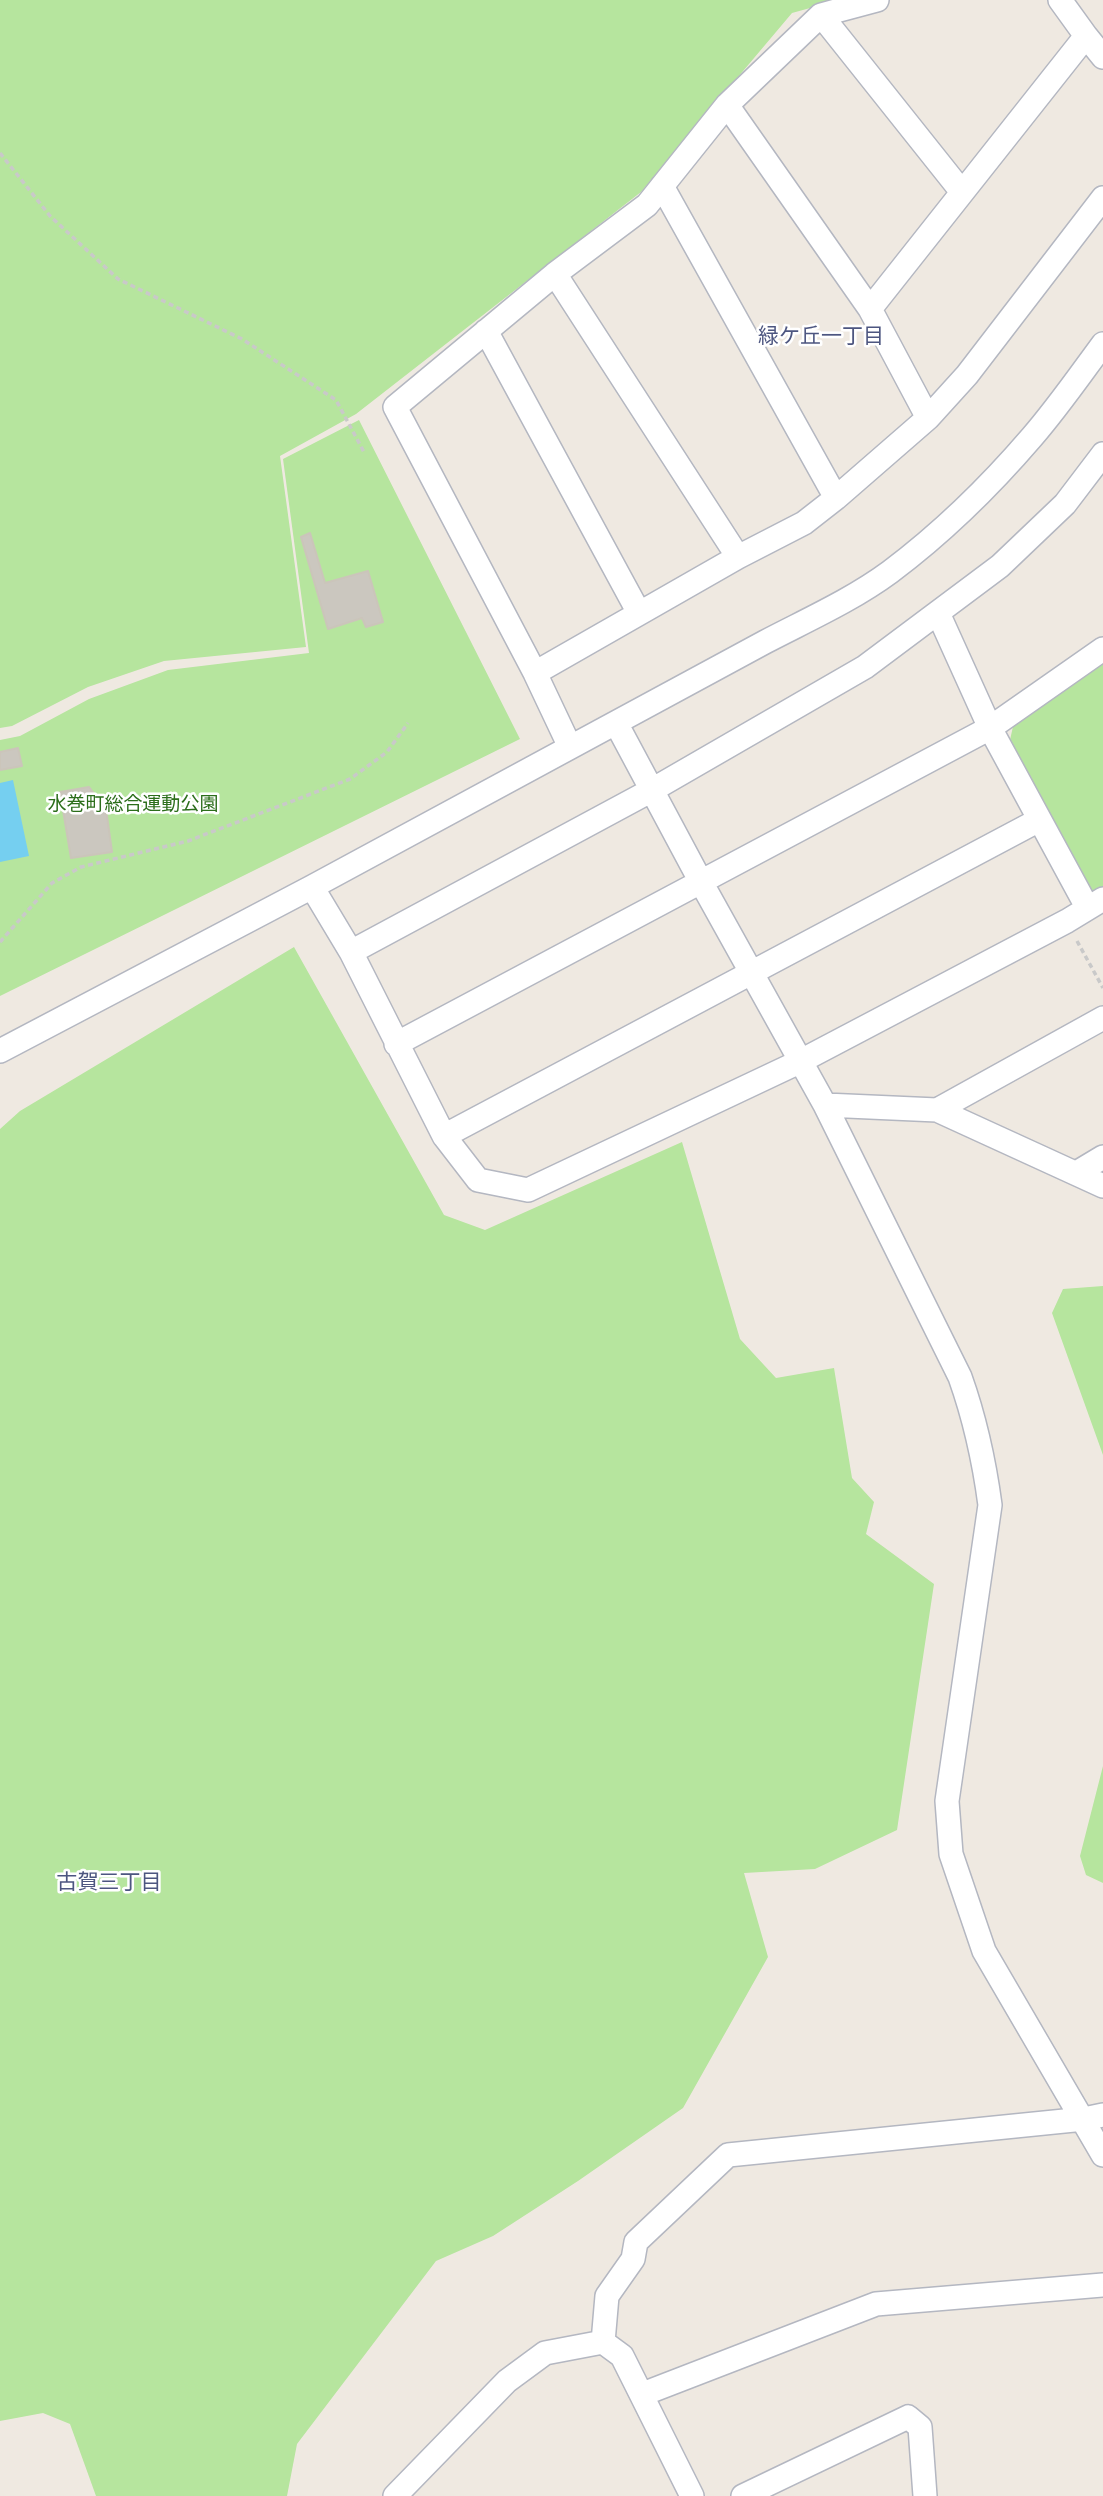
<!DOCTYPE html>
<html>
<head>
<meta charset="utf-8">
<style>
  body { margin:0 }
  canvas { display:block; background:#efe9e1 }
</style>
</head>
<body>
<canvas width="1103" height="2496"></canvas>
<script>
const ctx = document.querySelector('canvas').getContext('2d');
ctx.lineJoin = 'round';
function fillPath(path, color) {
  ctx.fillStyle = color;
  ctx.fill(path, 'evenodd');
}
function stroke(path, color, width, dash) {
  ctx.strokeStyle = color;
  ctx.lineWidth = width;
  ctx.lineCap = dash ? 'butt' : 'round';
  ctx.setLineDash(dash || []);
  ctx.stroke(path);
}
function write(font, color, halo, rows, align = 'center') {
  ctx.font = font + ' Mulish,"Noto Sans JP",sans-serif';
  ctx.lineWidth = 5;
  ctx.setLineDash([]);
  ctx.textBaseline = 'middle';
  ctx.strokeStyle = halo;
  ctx.fillStyle = color;
  for (const [text, x, y, turn = 0] of rows) {
    ctx.save();
    ctx.translate(x, y);
    ctx.rotate((+turn || 0) * Math.PI / 180);
    ctx.textAlign = isNaN(turn) ? turn : align;
    if (halo) ctx.strokeText(text, 0, 0);
    ctx.fillText(text, 0, 0);
    ctx.restore();
  }
}
const green = new Path2D(`
  M0,0h839l-47,13 -151,179 -285,222 -76,42 26,191 -142,14 -76,26 -76,39 -12,2z
  M359,420l161,319 -520,257v-256l20,-4 69,-37 79,-29 141,-17 -26,-194z
  M1103,664v226l-3,2 -11,-3 -79,-149 4,-18z
  M294,947l150,268 41,15 197,-88 58,197 36,39 58,-10 18,110 22,24 -8,32 68,50 -37,246 -82,39 -71,4 24,84 -85,151 -105,73 -85,55 -57,25 -139,183 -10,52h-191l-26,-72 -27,-11 -43,8v-1292l20,-18z
  M1103,1286v169l-51,-142 11,-24z
  M1103,1766v117l-17,-8 -6,-19z`);
const water = new Path2D(`
  M13,780l16,76 -29,6v-79z`);
const building = new Path2D(`
  M310,533l15,50 43,-12 15,51 -17,5 -4,-9 -34,11 -27,-92z
  M18,748l4,18 -22,4v-18z
  M89,787l17,22 6,43 -41,6 -11,-66z`);
const path = new Path2D(`
  M0,153l50,63 68,63 124,60 94,61 29,54
  M1077,941l26,47
  M0,942l52,-59 29,-16 107,-26 162,-62 37,-27 21,-29`);
const minor = new Path2D(`
  M821,15l141,177
  M1086,36l17,21
  M727,105l143,204 58,109
  M662,186l174,312
  M555,274l183,283
  M870,309l216,-273 -26,-36
  M486,331l153,282
  M938,613l52,115 97,179
  M535,673l203,-116 66,-34 32,-25 92,-80 39,-43 136,-177
  M616,723l85,159 124,223 135,272c15,42 24,83 30,128l-43,296 4,53 33,97 119,204
  M570,747l-35,-74 -140,-266 160,-133 92,-69 80,-100 94,-90 56,-15
  M312,887l39,65 93,184 34,44 50,10 271,-128 268,-141 36,-22
  M351,952l301,-162 213,-123 135,-101 65,-62 38,-50
  M396,1044l594,-316 113,-79
  M0,1051l312,-164 453,-245c42,-22 87,-42 125,-70 52,-39 100,-86 142,-135 26,-30 48,-62 71,-93
  M825,1105l112,5 166,76
  M937,1110l166,-92
  M444,1136l595,-316
  M1078,1172l25,-15
  M603,2342l4,-46 26,-37 3,-17 92,-87 356,-36 19,-4
  M643,2394l233,-90 227,-19
  M395,2496l112,-115 38,-28 58,-11 19,14 70,140
  M743,2496l165,-79 12,10 5,69`);
const parkNames = [
  ["水巻町総合運動公園",133,804]
];
const neighbourhoodNames = [
  ["緑ケ丘一丁目",821,337],
  ["古賀三丁目",109,1883]
];
fillPath(green, '#b6e59e');
fillPath(water, '#75cff0');
fillPath(building, '#cbc7bf');
stroke(building, '#cbc5ba', 2);
stroke(minor, '#b4b7c1', 26);
stroke(path, '#c9c9c9', 3.5, [5, 3.5]);
stroke(minor, '#fff', 23);
write('19px', '#2c6e1b', '#fff', parkNames);
write('21px', '#4d5680', '#fff', neighbourhoodNames);
</script>
</body>
</html>
